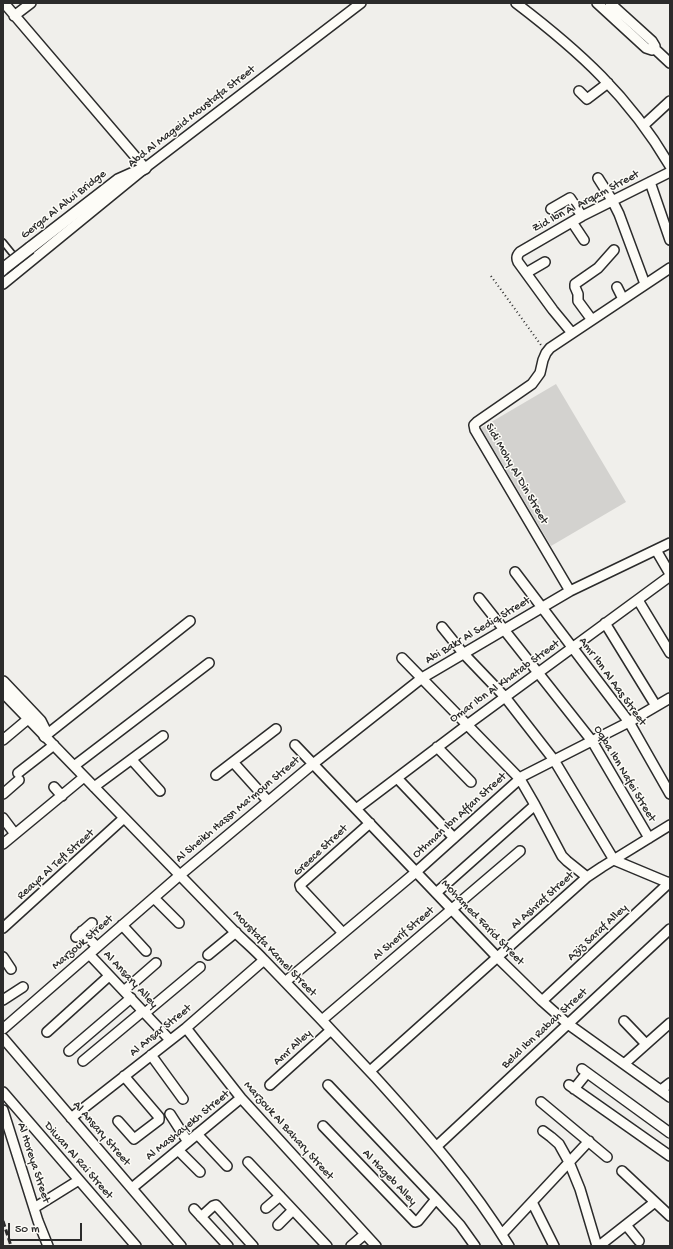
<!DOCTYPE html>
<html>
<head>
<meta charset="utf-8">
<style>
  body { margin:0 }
  #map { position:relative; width:673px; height:1249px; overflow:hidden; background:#f0efeb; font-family:"Gochi Hand",sans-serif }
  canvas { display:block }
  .frame { position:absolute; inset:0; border:4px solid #2b2b2b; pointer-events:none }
  .scale { position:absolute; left:8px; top:1223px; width:74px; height:18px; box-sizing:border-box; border:2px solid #2b2b2b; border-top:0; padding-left:5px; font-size:12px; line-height:14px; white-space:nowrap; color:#2b2b2b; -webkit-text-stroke:3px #fdfcf7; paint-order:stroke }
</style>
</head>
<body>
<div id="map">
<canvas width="673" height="1249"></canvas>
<div class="frame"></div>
<div class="scale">50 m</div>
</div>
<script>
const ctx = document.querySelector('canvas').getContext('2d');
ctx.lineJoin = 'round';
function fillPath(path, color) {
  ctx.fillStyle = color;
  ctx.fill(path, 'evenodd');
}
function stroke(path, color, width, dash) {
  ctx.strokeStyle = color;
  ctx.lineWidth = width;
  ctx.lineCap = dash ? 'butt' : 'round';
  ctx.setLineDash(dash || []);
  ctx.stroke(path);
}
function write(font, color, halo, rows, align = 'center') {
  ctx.font = font + ' "Gochi Hand",sans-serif';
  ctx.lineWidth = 3;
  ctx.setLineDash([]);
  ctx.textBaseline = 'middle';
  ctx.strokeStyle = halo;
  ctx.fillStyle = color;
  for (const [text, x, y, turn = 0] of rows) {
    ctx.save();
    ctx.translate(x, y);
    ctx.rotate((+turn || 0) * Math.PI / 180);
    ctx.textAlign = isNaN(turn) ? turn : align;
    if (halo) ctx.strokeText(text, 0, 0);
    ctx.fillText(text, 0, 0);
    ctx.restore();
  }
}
const green = new Path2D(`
  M556,384l70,118 -75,44 -70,-118z`);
const path = new Path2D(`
  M491,276l50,69`);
const service = new Path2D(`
  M3,242l21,26`);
const minor = new Path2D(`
  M4,3l141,165
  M516,3c63,48 113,93 154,163
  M597,3l49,45 6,2 3,-1
  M610,3l42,38 3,5v3
  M14,16l17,-13
  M655,49l15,14
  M579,91l8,8 21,-16
  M644,125l26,-24
  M598,178l14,22 7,14 26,70
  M650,182l20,58
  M551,209l19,-11 12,18
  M572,222l12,18
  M526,273l19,-11
  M3,284l142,-116 216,-165
  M617,287l6,12
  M592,320l-14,-19v-7l-3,-7v-3l23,-16 16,-18
  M572,333l-19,-23 -35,-48c-2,-4 -1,-7 2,-10l62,-36 88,-44
  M656,550l14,24
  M515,572l114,150 41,72
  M570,591l-95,-161 -1,-5 3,-3 55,-38 8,-11 3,-13 3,-7 4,-5 120,-80
  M479,598l113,143 57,97
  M638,600l32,53
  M605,623l51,83
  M442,627l21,26 42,44 49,63 60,100 55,23
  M402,658l118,121 15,26 27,51 5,5 20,16
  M3,693c77,79 154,159 231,238 10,10 21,19 30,29 38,39 75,78 112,118 48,53 96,107 133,168
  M45,736l145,-115
  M3,740l25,-21
  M295,745l203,213 44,43 26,23 102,73
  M437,747l34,35
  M132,760l28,31
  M233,762l35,39
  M74,766l135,-103
  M18,773l36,-28
  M216,775l60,-46
  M397,778l57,60
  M54,787l8,9
  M94,787l69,-51
  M3,794l16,-14
  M356,809l111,-84 203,-149
  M3,818l12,16
  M3,844l81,-67
  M436,893l99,-88
  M154,898l25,25
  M122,925l24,26
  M3,928l121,-110
  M82,931l15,16
  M343,933l-42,-45 -1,-3 70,-62
  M76,937l16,-14
  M89,954l81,86
  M208,955l28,-23
  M3,957l8,12
  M285,982l131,-110 107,-96 106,-54 41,-24
  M124,991l32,-28
  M3,1000l20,-13
  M542,1001l128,-119
  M145,1013l55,-46
  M322,1020l198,-169
  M624,1021l22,23
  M186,1028l55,70 135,148
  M3,1029l177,-154 133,-111 109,-86 148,-87 100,-48
  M47,1032l62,-56
  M3,1038l178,208
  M69,1051l62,-53
  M151,1055l32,44
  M83,1061l60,-50
  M624,1064l46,-41
  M582,1069l88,64
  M370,1071l217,-194 15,-10 68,-42
  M270,1085l61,-55
  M328,1085l108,114 24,26 15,21
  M569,1085l101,71
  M574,1089l13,-16
  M661,1090l9,-7
  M3,1092l133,154
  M541,1102l66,55
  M3,1110l35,111 10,25
  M170,1114l18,28
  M71,1118l115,-90 78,-68
  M118,1121l16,18 25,-19v-3l-35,-41
  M323,1126l92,96 3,-1 18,-22
  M543,1131l8,6 8,7 10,18 11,27 17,57
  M197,1134l30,32
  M437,1146l233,-217
  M178,1150l22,22
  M248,1162l79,84
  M622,1171l48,45
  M132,1188l109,-90
  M532,1202l22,44
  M34,1208l45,-28
  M266,1208l14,-12
  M194,1209l34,37
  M201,1217l12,-11 3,-1 37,41
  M278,1225l15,-15
  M626,1225l13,16
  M502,1234l87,-93
  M351,1246l14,-12
  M599,1246l56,-44`);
const tertiary = new Path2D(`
  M30,248l88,-68 27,-12
  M3,682l37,39 5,10v5`);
const rail = new Path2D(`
  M3,1221l8,25`);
const tertiaryBridge = new Path2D(`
  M3,269l27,-21`);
const streetNames = [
  ["Abd Al Mageid Moustafa Street",192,117,-38],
  ["Zid Ibn Al Arqam Street",586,202,-28],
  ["Gerga Al Alwi Bridge",64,205,-38],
  ["Sidi Mohy Al Din Street",516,474,60],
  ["Abi Bakr Al Sediq Street",478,631,-31],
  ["Omar Ibn Al Khatab Street",505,682,-36],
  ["Amr Ibn Al Aas Street",612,682,54],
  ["Oqba Ibn Nafei Street",624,774,59],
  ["Al Sheikh Hassn Ma'moun Street",238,810,-40],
  ["Othman Ibn Affan Street",460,816,-42],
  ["Greece Street",321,851,-43],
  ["Reaya Al Tefl Street",56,865,-42],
  ["Al Ashraf Street",543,901,-42],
  ["Mohamed Farid Street",482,923,46],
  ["Aziz Saraf Alley",598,933,-43],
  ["Al Sherif Street",404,934,-40],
  ["Marzouk Street",83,943,-41],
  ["Moustafa Kamel Street",274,954,46],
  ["Al Ansary Alley",130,980,47],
  ["Belal Ibn Rabah Street",545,1029,-43],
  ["Al Ansar Street",161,1031,-39],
  ["Amr Alley",293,1048,-42],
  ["Al Mashayekh Street",188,1126,-39],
  ["Marzouk Al Bahary Street",288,1131,48],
  ["Al Ansary Street",101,1134,49],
  ["Diwan Al Rai Street",78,1161,49],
  ["Al Horeya Street",33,1163,72],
  ["Al Hageb Alley",389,1178,46]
];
fillPath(green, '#d3d2cf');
stroke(service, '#2b2b2b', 8);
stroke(minor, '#2b2b2b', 12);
stroke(tertiary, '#2b2b2b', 14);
stroke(path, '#2b2b2b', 2, [1, 3]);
stroke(service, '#fdfcf7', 4.5);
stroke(minor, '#fdfcf7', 9);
stroke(tertiary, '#fdfcf7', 11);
stroke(rail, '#2b2b2b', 3, [6, 3]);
stroke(tertiaryBridge, '#2b2b2b', 14, []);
stroke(tertiaryBridge, '#fdfcf7', 11);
write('12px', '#2b2b2b', '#fdfcf7', streetNames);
</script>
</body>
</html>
